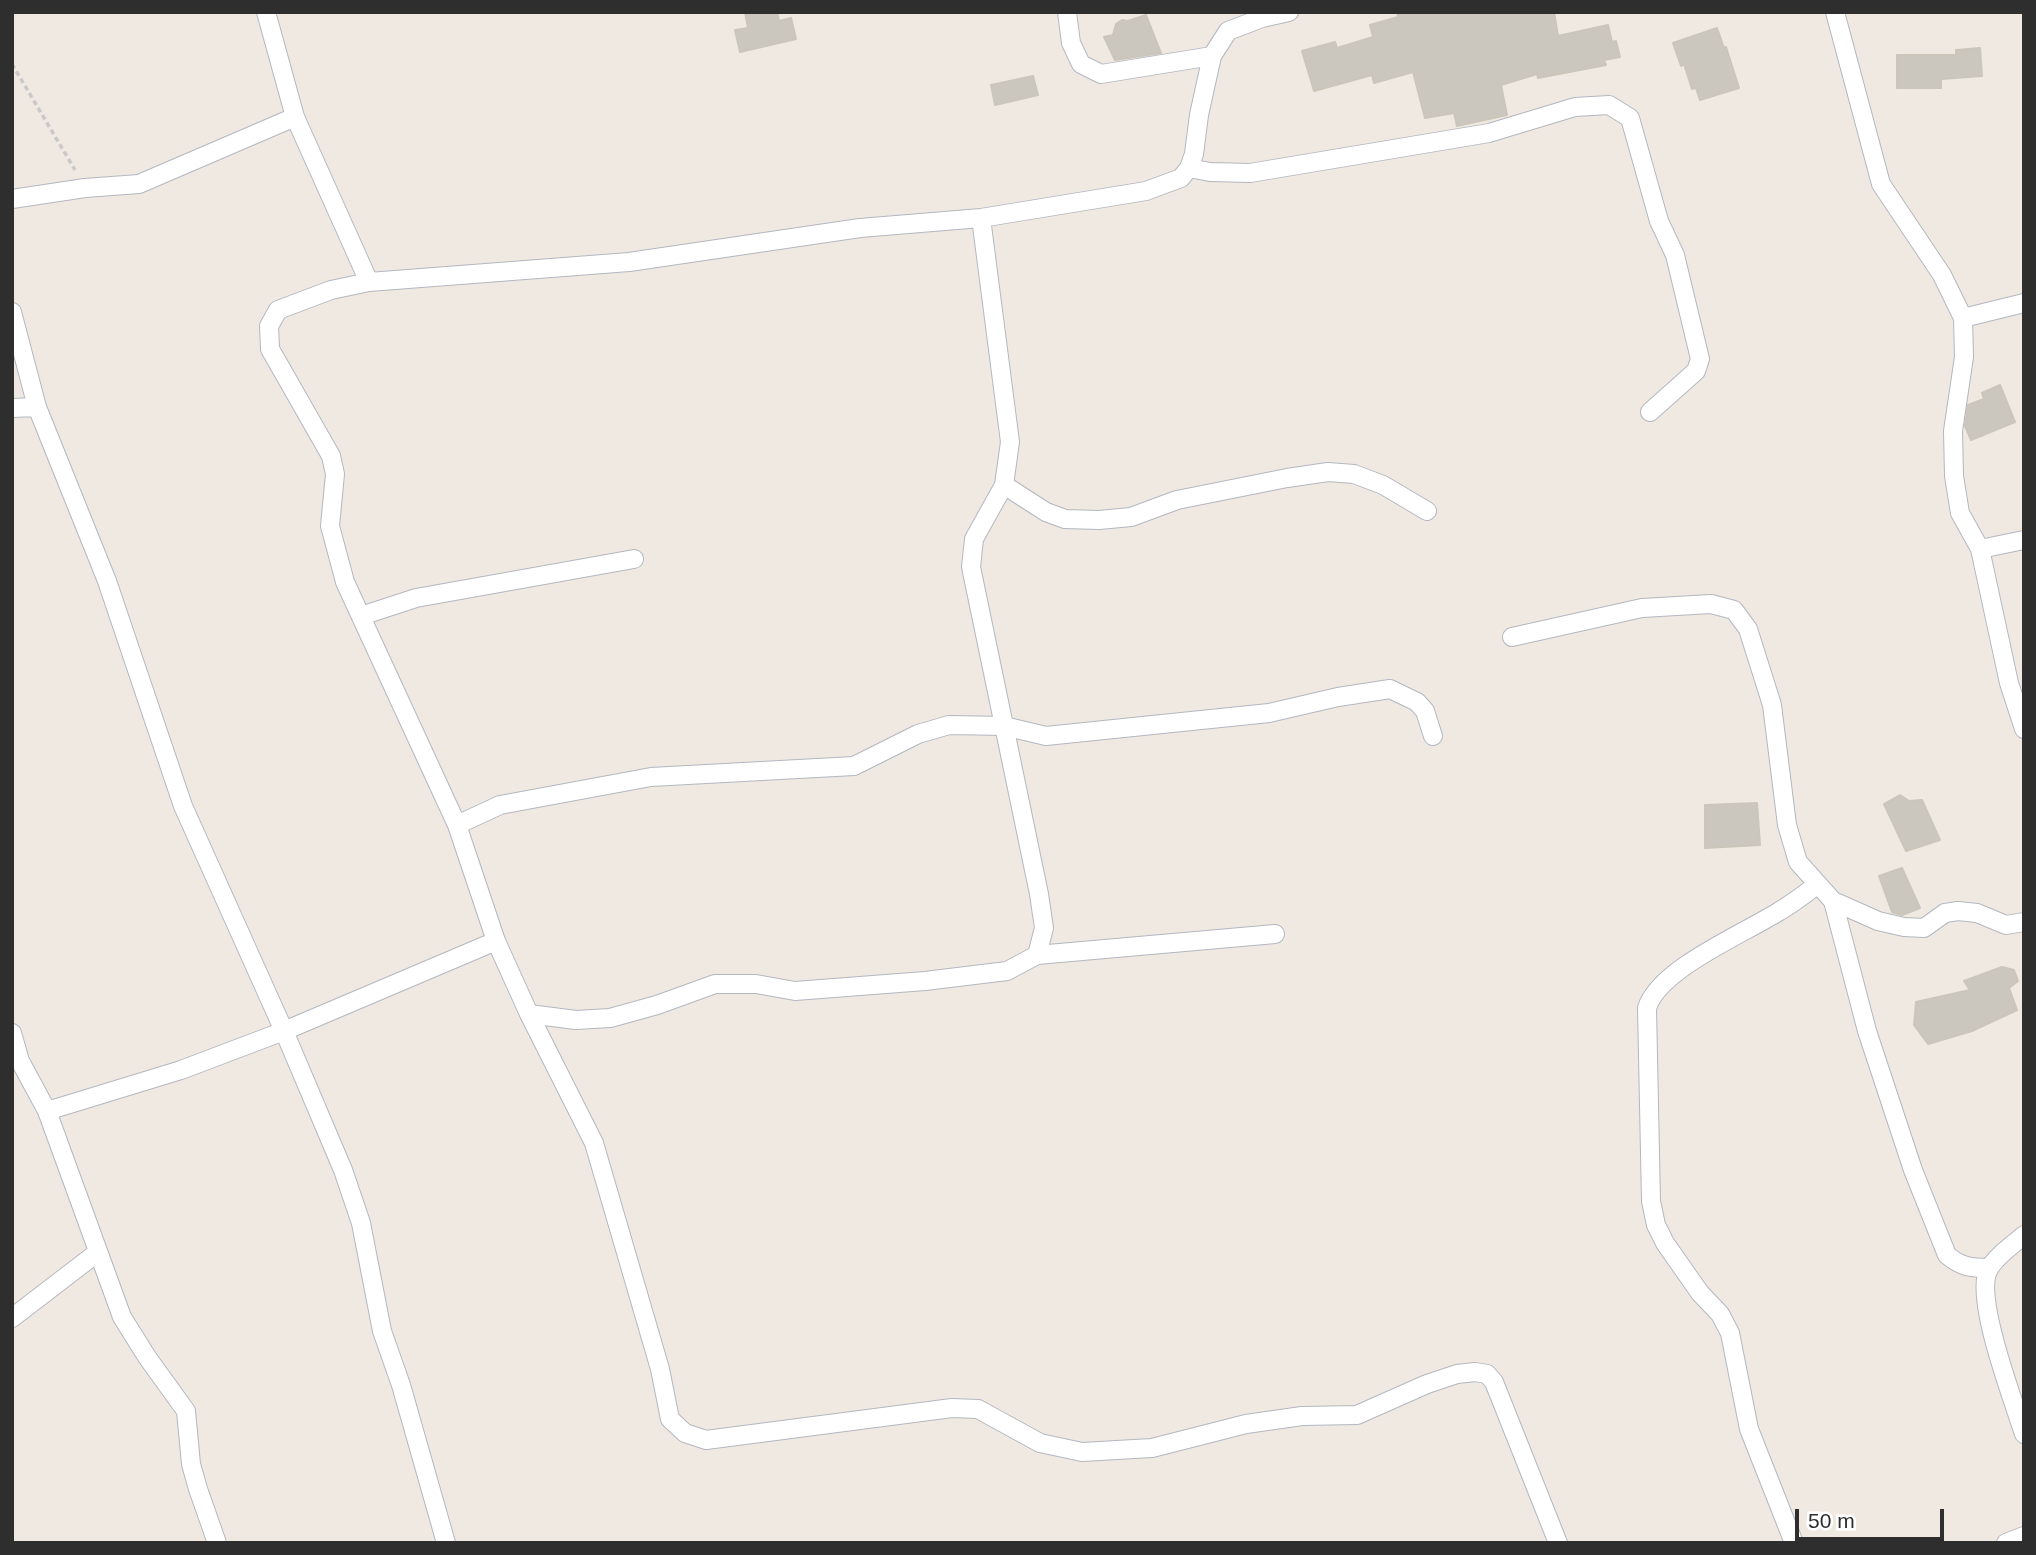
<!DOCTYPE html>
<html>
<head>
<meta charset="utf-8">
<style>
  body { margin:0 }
  #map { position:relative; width:2036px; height:1555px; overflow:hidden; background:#efe9e1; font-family:Helvetica,sans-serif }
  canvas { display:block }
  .frame { position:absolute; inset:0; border:14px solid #2e2e2e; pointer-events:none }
  .scale { position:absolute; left:1795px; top:1509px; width:149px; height:32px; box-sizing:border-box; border:4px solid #2e2e2e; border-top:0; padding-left:9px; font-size:21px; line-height:24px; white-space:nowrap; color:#2e2e2e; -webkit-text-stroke:5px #fff; paint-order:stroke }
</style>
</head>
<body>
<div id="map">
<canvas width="2036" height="1555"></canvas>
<div class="frame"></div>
<div class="scale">50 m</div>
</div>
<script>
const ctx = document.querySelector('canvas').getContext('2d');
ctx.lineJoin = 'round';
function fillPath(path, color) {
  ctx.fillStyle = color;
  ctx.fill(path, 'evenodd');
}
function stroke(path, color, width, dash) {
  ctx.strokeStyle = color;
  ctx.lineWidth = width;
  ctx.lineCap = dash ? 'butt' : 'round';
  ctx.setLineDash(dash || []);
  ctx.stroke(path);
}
const building = new Path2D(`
  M745,12h32l2,9 12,-3 5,21 -56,13 -5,-22 13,-2z
  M1397,12h157l4,24 50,-11 4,17 4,-1 4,16 -16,3 2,5 -68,13 -1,-4 -36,11 6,30 -50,11 -3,-13 -29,5 -12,-46 -39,11 -2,-8 -58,16 -12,-40 33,-9 2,6 36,-11 -3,-12 28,-8z
  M1146,15l15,38 -46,7 -11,-23 9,-2 3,-11 6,-4 6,1z
  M1717,28l7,20 2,-1 13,41 -39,12 -4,-12 -4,1 -8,-25 -3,2 -8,-23z
  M1980,48l2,28 -41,3v9h-44v-33h59v-5z
  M1033,76l5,19 -43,10 -4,-20z
  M2000,385l15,37 -44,18 -6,-14 3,-21 16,-6 -2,-6z
  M1900,795l9,6 13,-1 18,40 -34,11 -22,-47z
  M1757,803l3,42 -55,3v-43z
  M1902,868l18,40 -18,7 -10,-3 -13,-36z
  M2002,967l12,3 4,11 -9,7 8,22 -45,21 -44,13 -14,-19 2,-23 54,-12 -6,-9z`);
const path = new Path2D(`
  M12,64l63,106`);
const street = new Path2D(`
  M266,12l29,105 74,165
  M1067,12l4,31 10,21 20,10 111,-18
  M1289,12l-27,6 -34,13 -16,25 -13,59 -5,39 -5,14 -8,10 -35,13 -165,27 -121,10 -231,34 -260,20 -38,8 -53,20 -9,16 1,23 61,107 4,18 -5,52 15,56 112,243 39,116 33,73 65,129 66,226 10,50 15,14 21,7 246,-32 26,1 62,34 42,9 70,-4 94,-24 56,-8 55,-1 70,-31 30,-10 18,-2 12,2 7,8 64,161
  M1835,12l46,172 61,91 21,43 1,39 -11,74 1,45 6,37 20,36 29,134 15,46
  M1189,168l21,4 40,1 239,-40 86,-26 34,-2 21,13 29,103 16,34 25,104 -4,12 -46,41
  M12,199l73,-11 54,-4 156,-67
  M12,312l25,95 70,174 76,225 101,225 59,139 18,53 21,108 19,54 45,158
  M1963,318l61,-15
  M12,408l25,-1
  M1004,485l42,27 19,7 34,1 32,-3 46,-17 110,-22 41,-6 26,2 29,11 44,26
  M1980,549l44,-9
  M361,616l55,-18 218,-39
  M1512,637l130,-29 69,-4 23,6 14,19 24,76 15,120 11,37 35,39 45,20 26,6 20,1 21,-15 13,-2 19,2 29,12 18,-3
  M457,825l43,-20 151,-28 203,-11 64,-32 31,-9 55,1 42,10 223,-23 69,-16 52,-8 27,13 8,9 8,25
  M1833,901l34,130 46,139 34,85c14,12 24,13 42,13
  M1037,955l238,-21
  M529,1014l47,6 34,-2 47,-13 58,-21h41l39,7 130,-10 82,-10 30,-16 7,-27 -5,-34 -68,-327 3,-28 30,-54 6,-43 -29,-224
  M12,1033l8,28 27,50
  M2024,1235c-11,10 -28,21 -35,34 -16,27 25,133 35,165
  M12,1318l86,-66
  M217,1543l-19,-54 -7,-25 -5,-53 -39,-54 -25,-40 -75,-206 134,-41 103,-39 212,-90
  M1794,1543l-45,-114 -19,-96 -10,-19 -20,-21 -35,-50 -9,-18 -5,-24 -4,-193c12,-39 96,-74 131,-96 14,-8 27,-18 40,-28
  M2006,1543l18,-7`);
fillPath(building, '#cbc7bf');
stroke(building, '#cbc5ba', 2);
stroke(street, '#b4b7c1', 20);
stroke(path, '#c9c9c9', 3.5, [5, 3.5]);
stroke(street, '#fff', 18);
</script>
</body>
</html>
